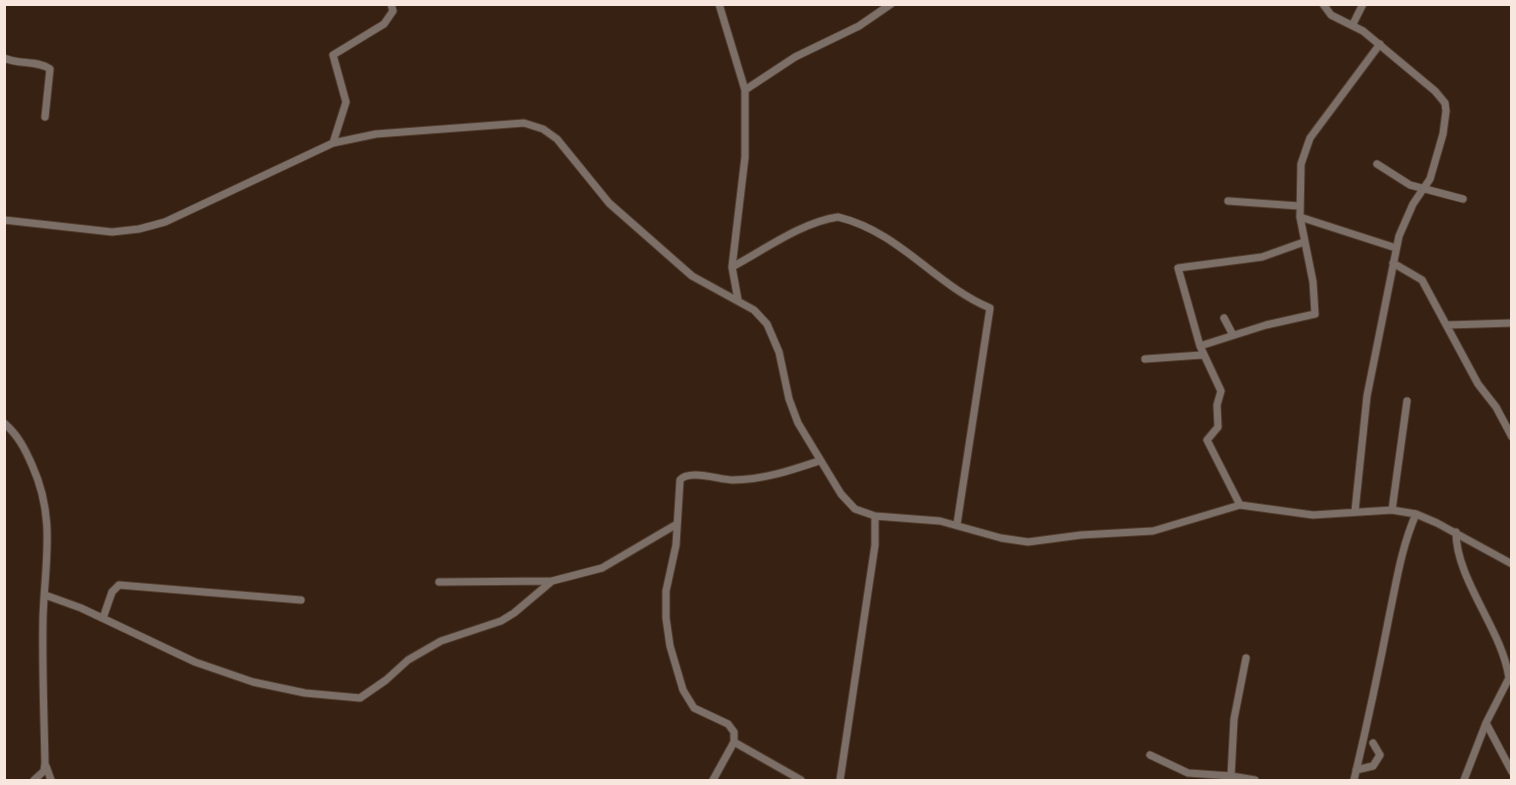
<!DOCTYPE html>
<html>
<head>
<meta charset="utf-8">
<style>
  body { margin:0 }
  #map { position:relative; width:1516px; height:785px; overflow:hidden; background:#372113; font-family:"Source Sans 3",sans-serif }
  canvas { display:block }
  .frame { position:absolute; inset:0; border:6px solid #f7e7de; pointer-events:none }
</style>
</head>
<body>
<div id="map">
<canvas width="1516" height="785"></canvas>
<div class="frame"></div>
</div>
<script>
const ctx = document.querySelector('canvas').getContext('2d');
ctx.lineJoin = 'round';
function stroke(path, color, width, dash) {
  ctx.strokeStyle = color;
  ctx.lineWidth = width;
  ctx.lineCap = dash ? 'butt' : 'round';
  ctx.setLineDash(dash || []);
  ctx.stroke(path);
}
const street = new Path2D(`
  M719,4l26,86v67l-13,110 6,33
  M1323,4l8,11 32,16 72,60 10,12 1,8 -3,23 -13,45 -17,25 -14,32 -32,160 -12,115
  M1353,24l10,-20
  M4,58c15,7 33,2 46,11l-5,48
  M745,90l50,-33 64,-31 32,-22
  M333,143l13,-41 -13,-47 51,-31 9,-13 -2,-7
  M1377,164l33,21 53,14
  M1228,201l71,5
  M1300,217l96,31
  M4,220l108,12 27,-3 26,-7 168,-79 43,-9 148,-11 19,6 14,10 52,64 83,73 62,34 13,14 12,28 10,47 9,24 43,71 14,15 20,7 65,5 61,17 27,4 53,-7 72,-4 87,-26 73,10 79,-5 24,4 21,9 75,41
  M1393,263l29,17 56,104 18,23 16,30
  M732,267c32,-17 70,-45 106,-50 62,15 97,68 152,91l-33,216
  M1224,318l9,17
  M1447,325l65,-2
  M1200,346l-22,-78 84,-11 42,-15
  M1145,359l57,-4
  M4,423c14,12 21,26 28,42 24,53 13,96 11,152 -1,49 1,98 2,146l-1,8 -10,9
  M1240,505l-33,-65 11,-13 -1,-22 4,-14 -21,-45 66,-21 49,-11 -2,-32 -13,-65 1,-53 9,-26 70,-94
  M1392,510l15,-109
  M1456,532c0,48 46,97 53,146l-23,45 -22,57
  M439,582l113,-1
  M45,595l36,13 114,54 58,20 52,11 55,5 26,-18 22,-20 33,-19 60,-20 13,-8 38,-32 50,-13 75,-44
  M103,618l9,-26 7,-7 182,15
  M1246,658l-12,61 -3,57 24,4
  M1486,723l26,49
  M734,742l67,38
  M1150,755l38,18 43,3 -1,2
  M46,766l5,14
  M1356,770l17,-4 7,-11 -7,-12
  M713,780l21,-38v-10l-6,-8 -34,-16 -11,-18 -13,-44 -4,-28v-27l10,-46 4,-65c9,-11 40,0 53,0 30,0 59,-10 86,-19
  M840,780l35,-235v-29
  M1354,780c13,-55 25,-111 36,-168 7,-34 12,-66 26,-98`);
stroke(street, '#523d2f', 9);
stroke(street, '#7b6f67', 7);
</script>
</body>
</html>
